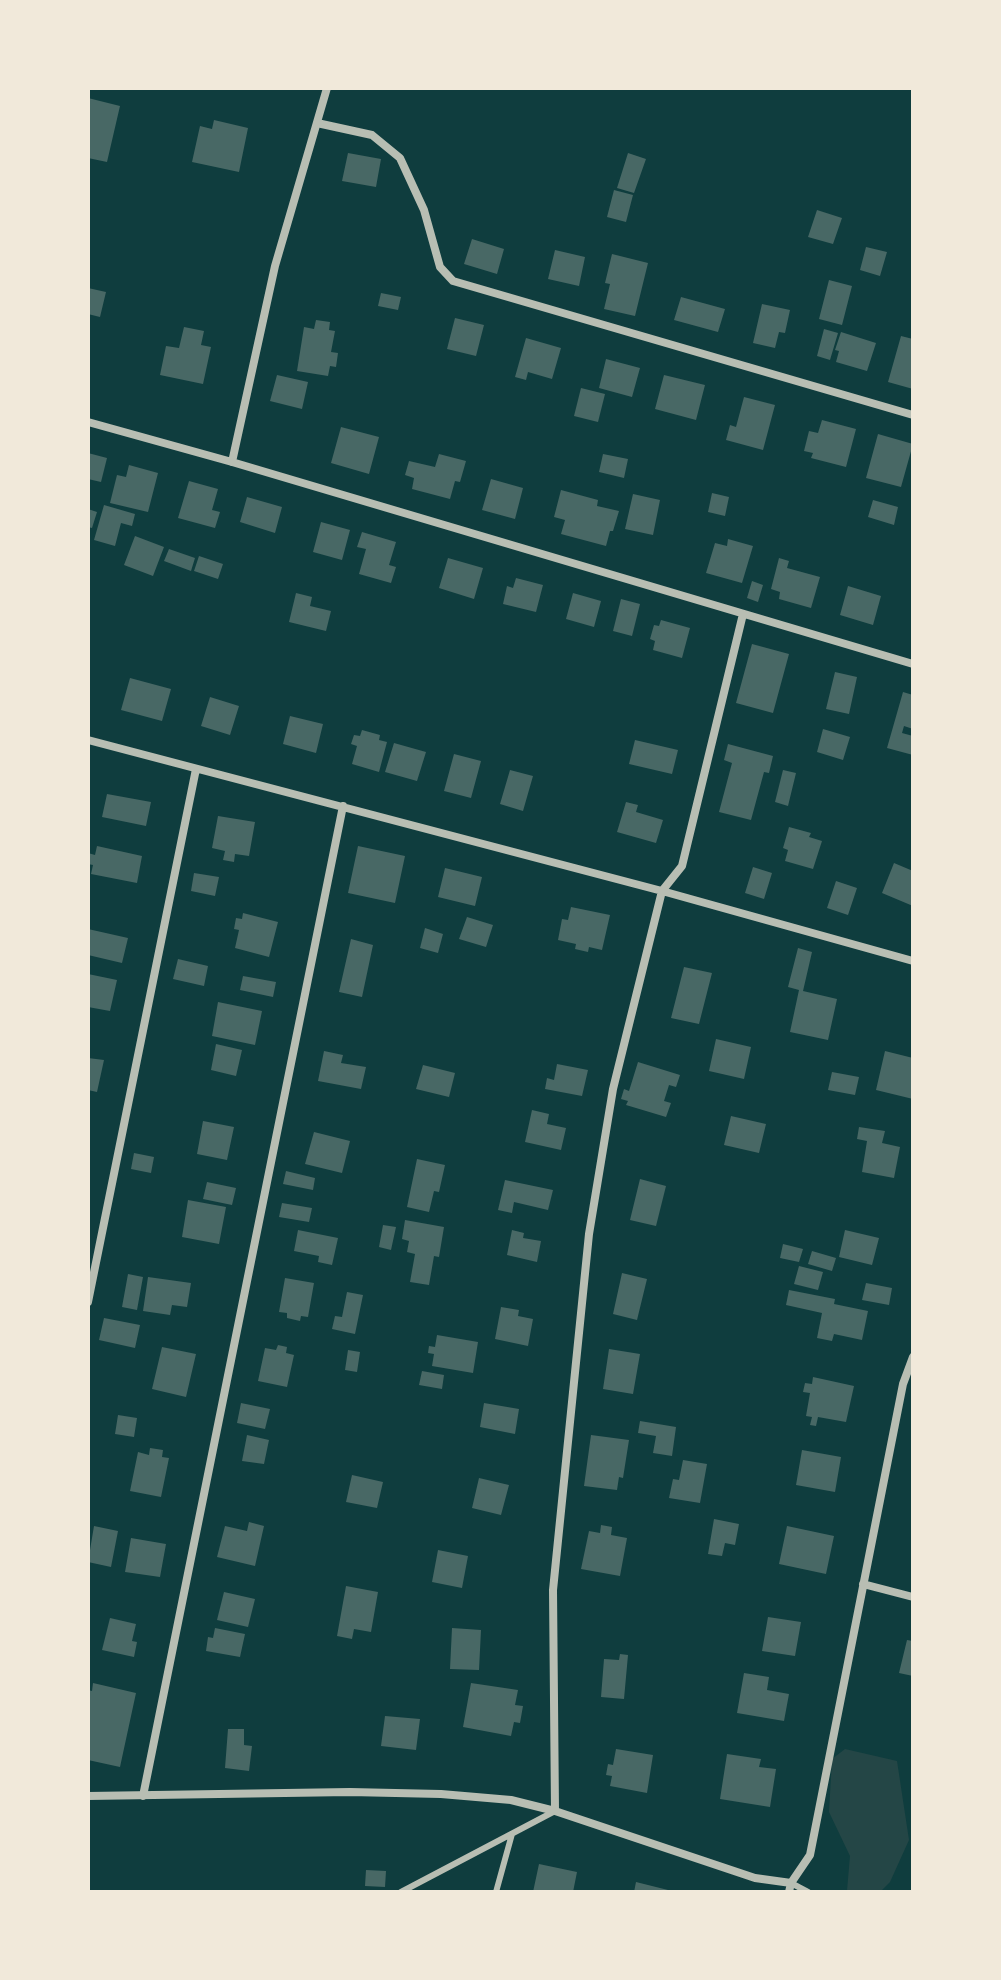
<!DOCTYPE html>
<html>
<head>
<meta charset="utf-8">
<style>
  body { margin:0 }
  #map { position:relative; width:1001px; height:1980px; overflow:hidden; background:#0f3d3e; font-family:Commissioner,sans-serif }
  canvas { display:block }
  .frame { position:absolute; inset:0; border:90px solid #f1e9da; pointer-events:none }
</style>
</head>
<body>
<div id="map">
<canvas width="1001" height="1980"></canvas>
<div class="frame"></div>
</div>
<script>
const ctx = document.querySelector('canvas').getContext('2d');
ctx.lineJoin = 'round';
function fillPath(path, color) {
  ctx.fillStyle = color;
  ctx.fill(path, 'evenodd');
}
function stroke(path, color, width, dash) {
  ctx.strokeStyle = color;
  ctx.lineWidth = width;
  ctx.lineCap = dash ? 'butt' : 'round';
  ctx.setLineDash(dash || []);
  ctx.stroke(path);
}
const green = new Path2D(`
  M845,1749l52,12 12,79 -19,42 -10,10 -33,-1 3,-35 -21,-44 3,-53z`);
const building = new Path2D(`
  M88,98l32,8 -13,56 -19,-4z
  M214,120l34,8 -9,44 -47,-10 8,-36 12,3z
  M348,153l33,6 -5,28 -34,-6z
  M628,153l18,6 -12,34 -17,-5z
  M614,190l19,5 -7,27 -19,-5z
  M817,210l25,8 -9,26 -25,-7z
  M472,239l32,10 -7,25 -33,-10z
  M866,247l21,5 -7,24 -20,-6z
  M555,250l30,7 -6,29 -31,-7z
  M612,254l36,9 -13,53 -31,-7 6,-25 -5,-1z
  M829,280l23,6 -10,39 -23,-6z
  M88,288l18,4 -6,25 -12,-3z
  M381,293l20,4 -3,13 -20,-4z
  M681,297l44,12 -7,23 -44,-12z
  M762,304l28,6 -5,23 -6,-1 -4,16 -22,-5z
  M455,318l29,7 -8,31 -29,-7z
  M316,320l14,2 -1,8 6,1 -4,21 7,1 -2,14 -6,-1 -2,10 -31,-5 7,-44 10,2z
  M184,327l20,4 -3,14 10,2 -8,37 -43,-9 6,-29 13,2z
  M824,329l14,4 -8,27 -13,-4z
  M841,332l35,11 -9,28 -31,-9 3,-11 -4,-1z
  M901,336l12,3v50l-25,-7z
  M526,338l35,10 -9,31 -24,-7 -2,8 -11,-3z
  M606,359l34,9 -8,29 -33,-9z
  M277,375l31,7 -6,27 -32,-8z
  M664,375l41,10 -9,35 -41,-11z
  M581,388l24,6 -7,28 -24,-6z
  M744,397l31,8 -12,45 -37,-10 4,-15 6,2z
  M822,420l34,9 -10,38 -35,-9 2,-5 -9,-2 5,-20 9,2z
  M341,427l38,10 -10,37 -38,-11z
  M878,434l35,10 -12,43 -35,-9z
  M88,453l19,5 -6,24 -13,-3z
  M439,454l27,7 -6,21 -5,-1 -5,18 -38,-10 2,-11 -9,-3 4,-14 26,6z
  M603,454l25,5 -4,19 -25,-6z
  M129,465l29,8 -10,39 -38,-9 7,-28 9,2z
  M491,479l32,9 -8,31 -33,-9z
  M189,481l29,8 -6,21 8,2 -5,16 -37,-10z
  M561,490l37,10 -1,6 22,5 -6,20h-3l-4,15 -45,-12 4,-14 -11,-3z
  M712,493l17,4 -4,19 -17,-4z
  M633,494l27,6 -7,35 -28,-6z
  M247,497l35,10 -7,26 -35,-11z
  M873,500l25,7 -4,18 -26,-8z
  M104,505l31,9 -3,12 -11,-3 -6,23 -21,-6z
  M88,509l9,3 -5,16 -4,-1z
  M321,522l29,8 -8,30 -29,-8z
  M362,532l34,10 -7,23 7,2 -5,16 -32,-9 7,-25 -9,-2z
  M135,536l29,11 -11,29 -29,-11z
  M728,539l25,7 -11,37 -36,-10 9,-30 12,3z
  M169,549l26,9 -4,13 -27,-10z
  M199,556l24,8 -5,15 -24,-8z
  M448,558l35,10 -9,31 -35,-11z
  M779,558l10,3 -2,7 33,9 -9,31 -32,-9 1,-7 -9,-3z
  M516,578l27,7 -7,27 -33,-8 4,-18 6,2z
  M752,581l11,4 -5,17 -11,-4z
  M848,586l33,10 -8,29 -33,-10z
  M296,593l16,4 -2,9 21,5 -5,20 -37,-9z
  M573,593l28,8 -7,26 -28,-8z
  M621,599l19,5 -8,32 -19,-5z
  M661,620l29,8 -8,30 -29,-8 2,-9 -5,-2 4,-14 5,1z
  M752,644l37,10 -16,59 -37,-10z
  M835,672l22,5 -8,37 -23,-5z
  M130,678l41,11 -9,32 -41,-11z
  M903,692l10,3v34l-9,-3 -2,7 11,3v19l-26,-7z
  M210,697l29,9 -9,29 -29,-9z
  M290,716l33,8 -7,29 -33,-9z
  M823,729l27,8 -7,23 -26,-8z
  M362,730l18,5 -1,5 8,2 -8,30 -27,-8 5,-18 -6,-2 3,-9 6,1z
  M635,740l43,10 -6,24 -43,-10z
  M394,743l32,9 -9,29 -32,-9z
  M728,744l45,12 -4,17 -5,-1 -13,48 -32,-8 13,-49 -8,-3z
  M454,754l27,7 -10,37 -27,-7z
  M510,770l23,6 -10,35 -23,-7z
  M783,770l13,3 -8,33 -13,-4z
  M107,794l44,8 -5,24 -44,-9z
  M626,802l12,3 -2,7 27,8 -7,23 -39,-11z
  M218,816l37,6 -6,34 -14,-2 -1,8 -11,-2 2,-9 -13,-3z
  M789,827l22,6 -2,4 13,4 -9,28 -28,-8 3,-11 -5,-2z
  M97,846l45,10 -5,27 -46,-9 2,-9 -5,-1v-11l7,2z
  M358,846l47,10 -10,47 -47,-10z
  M894,863l19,8v35l-31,-13z
  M753,867l19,6 -8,26 -19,-6z
  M445,868l37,9 -7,29 -37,-9z
  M194,873l25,4 -4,19 -24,-5z
  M836,881l21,7 -9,27 -21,-7z
  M571,907l39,8 -8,35 -13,-3 -1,5 -13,-3 1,-5 -18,-4 4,-21 6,1z
  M243,913l35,9 -9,35 -34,-9 4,-18 -5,-1 2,-11 6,1z
  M467,917l26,8 -7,22 -27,-8z
  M425,928l18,6 -5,19 -18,-5z
  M88,929l40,9 -6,25 -34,-8z
  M351,939l22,6 -11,52 -23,-5z
  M798,948l14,4 -9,39 34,8 -9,41 -38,-8 9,-42 -11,-3z
  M178,959l30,7 -4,20 -31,-7z
  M684,967l28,6 -13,51 -28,-6z
  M88,974l29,6 -7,31 -22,-4z
  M243,976l33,6 -3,15 -33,-7z
  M218,1002l44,9 -7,34 -43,-9z
  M716,1039l35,8 -7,32 -35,-8z
  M216,1044l26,6 -6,26 -25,-6z
  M324,1051l19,4 -2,8 25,4 -5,22 -43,-8z
  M885,1051l28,7v41l-37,-9z
  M88,1058l16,2 -7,32 -9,-2z
  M638,1062l42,13 -4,12 -7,-2 -5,16 7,2 -5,14 -40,-12 2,-4 -7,-2 3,-10 5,2z
  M557,1064l31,6 -6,26 -37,-7 2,-11 7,2z
  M423,1065l32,8 -6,24 -33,-8z
  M832,1072l27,5 -4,18 -27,-5z
  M532,1110l17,4 -2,10 19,4 -5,22 -36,-8z
  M731,1116l35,8 -7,29 -35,-8z
  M203,1121l31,6 -7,33 -30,-6z
  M859,1127l26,4 -3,12 18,4 -6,31 -32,-6 5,-31 -10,-2z
  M314,1132l36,9 -8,32 -37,-9z
  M134,1153l20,4 -3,16 -20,-4z
  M417,1159l28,6 -6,27 -5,-1 -5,21 -22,-5z
  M286,1171l29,7 -2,12 -30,-6z
  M640,1179l26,7 -10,40 -26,-6z
  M505,1180l48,10 -5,20 -34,-8 -2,11 -14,-3z
  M207,1182l29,6 -4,17 -29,-6z
  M188,1200l38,7 -7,37 -37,-7z
  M282,1203l30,5 -3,14 -30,-5z
  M405,1220l39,7 -5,30 -5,-1 -5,29 -19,-3 5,-28 -8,-2 2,-11 -7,-2z
  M383,1225l13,2 -5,23 -12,-3z
  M298,1230l40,8 -6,27 -14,-3 1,-6 -25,-5z
  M512,1230l12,3 -1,5 18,3 -4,21 -30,-7z
  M845,1230l34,8 -7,27 -33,-8z
  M783,1244l20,5 -4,13 -19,-4z
  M812,1251l24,7 -4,13 -24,-7z
  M799,1266l24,6 -5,18 -24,-6z
  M622,1273l25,6 -10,41 -24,-6z
  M128,1274l15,3 -6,33 -15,-3z
  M148,1277l43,6 -4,24 -15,-2 -2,10 -27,-4z
  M285,1278l29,5 -6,34 -7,-1 -1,5 -13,-3v-5l-8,-1z
  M866,1283l26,5 -3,17 -27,-5z
  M789,1290l46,9 -1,5 34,7 -6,29 -28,-6 -2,7 -15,-3 5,-25 -36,-8z
  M347,1292l16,3 -8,39 -23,-5 3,-13 7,1z
  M501,1307l18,3 -1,6 15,3 -5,27 -33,-7z
  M104,1318l36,7 -5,23 -36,-8z
  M437,1335l41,7 -5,31 -41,-7 2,-12 -6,-1 1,-7 6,1z
  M278,1345l9,2 -1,6 8,2 -7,32 -29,-6 7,-33 11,2z
  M162,1347l34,7 -10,43 -34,-8z
  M609,1349l31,5 -7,40 -30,-5z
  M348,1350l12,2 -3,20 -12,-2z
  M422,1371l22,4 -2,14 -23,-4z
  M813,1377l41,9 -8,36 -28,-5 -2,9 -6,-1 2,-8 -6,-1 4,-23 -7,-1 2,-9 7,1z
  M241,1403l29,6 -5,20 -28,-6z
  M484,1403l35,6 -4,25 -35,-7z
  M118,1415l19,3 -3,19 -19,-3z
  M640,1421l36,6 -4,29 -19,-3 3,-17 -18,-3z
  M247,1435l22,5 -5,24 -22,-3z
  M591,1435l38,5 -6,38 -4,-1 -2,13 -33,-4z
  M150,1448l13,2 -1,7 7,1 -8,39 -31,-6 8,-39 11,3z
  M802,1450l39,7 -6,35 -39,-7z
  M683,1460l24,4 -7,39 -31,-5 4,-19 6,1z
  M352,1475l31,7 -6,26 -31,-6z
  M479,1478l30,7 -8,30 -29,-7z
  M714,1519l25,5 -4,21 -10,-2 -3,13 -14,-2z
  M249,1522l15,4 -9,40 -38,-9 8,-31 22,5z
  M601,1525l11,2 -1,8 16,3 -7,38 -39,-7 8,-38 11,2z
  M94,1526l24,5 -7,36 -23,-5z
  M787,1526l47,10 -8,38 -47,-10z
  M131,1538l35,6 -6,33 -35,-5z
  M438,1550l30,6 -6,32 -30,-6z
  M346,1586l32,6 -7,40 -17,-3 -2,10 -15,-3z
  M224,1592l31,7 -7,28 -31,-7z
  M768,1617l33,5 -6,34 -33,-5z
  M110,1618l26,6 -4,17 5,1 -3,15 -32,-7z
  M215,1628l30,6 -5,23 -34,-6 2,-14 5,1z
  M452,1628l29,2 -2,40 -29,-1z
  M907,1640l6,1v35l-14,-3z
  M620,1654l8,1 -4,44 -23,-2 3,-38 15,1z
  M744,1673l25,4 -2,13 22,4 -5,27 -47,-8z
  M93,1683l43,10 -16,74 -32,-7v-70l4,1z
  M471,1683l47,7 -3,15 8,1 -3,17 -6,-1 -3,14 -48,-9z
  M385,1716l35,3 -4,31 -35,-4z
  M228,1729h16v16l8,1 -3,25 -24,-3z
  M616,1749l37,6 -6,38 -37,-7 2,-10 -6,-1 2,-11 5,1z
  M727,1754l34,5 -2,8 17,2 -6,38 -50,-8z
  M539,1864l38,8 -4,20h-40z
  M366,1870l20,1 -1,16 -20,-1z
  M636,1882l36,9v1h-38z`);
const service = new Path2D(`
  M791,1883l17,9
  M401,1892l154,-81
  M496,1892l16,-58`);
const minor = new Path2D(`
  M317,123l55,12 28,23 24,52 16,57 13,14 460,134
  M88,422l144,40 681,202
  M232,462l43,-196 52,-178
  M88,740l574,151 251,70
  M88,1302l108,-533
  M863,1584l50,13
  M88,1796l262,-4 91,2 70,6 44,11 200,67 36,5
  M143,1796l200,-990
  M555,1811l-2,-221 36,-356 24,-145 49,-198 20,-25 61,-252
  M789,1892l2,-9 19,-28 93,-471 10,-27`);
fillPath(green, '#244646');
fillPath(building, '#486865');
stroke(service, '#b8beb3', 6);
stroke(minor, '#b8beb3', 8);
</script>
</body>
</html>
